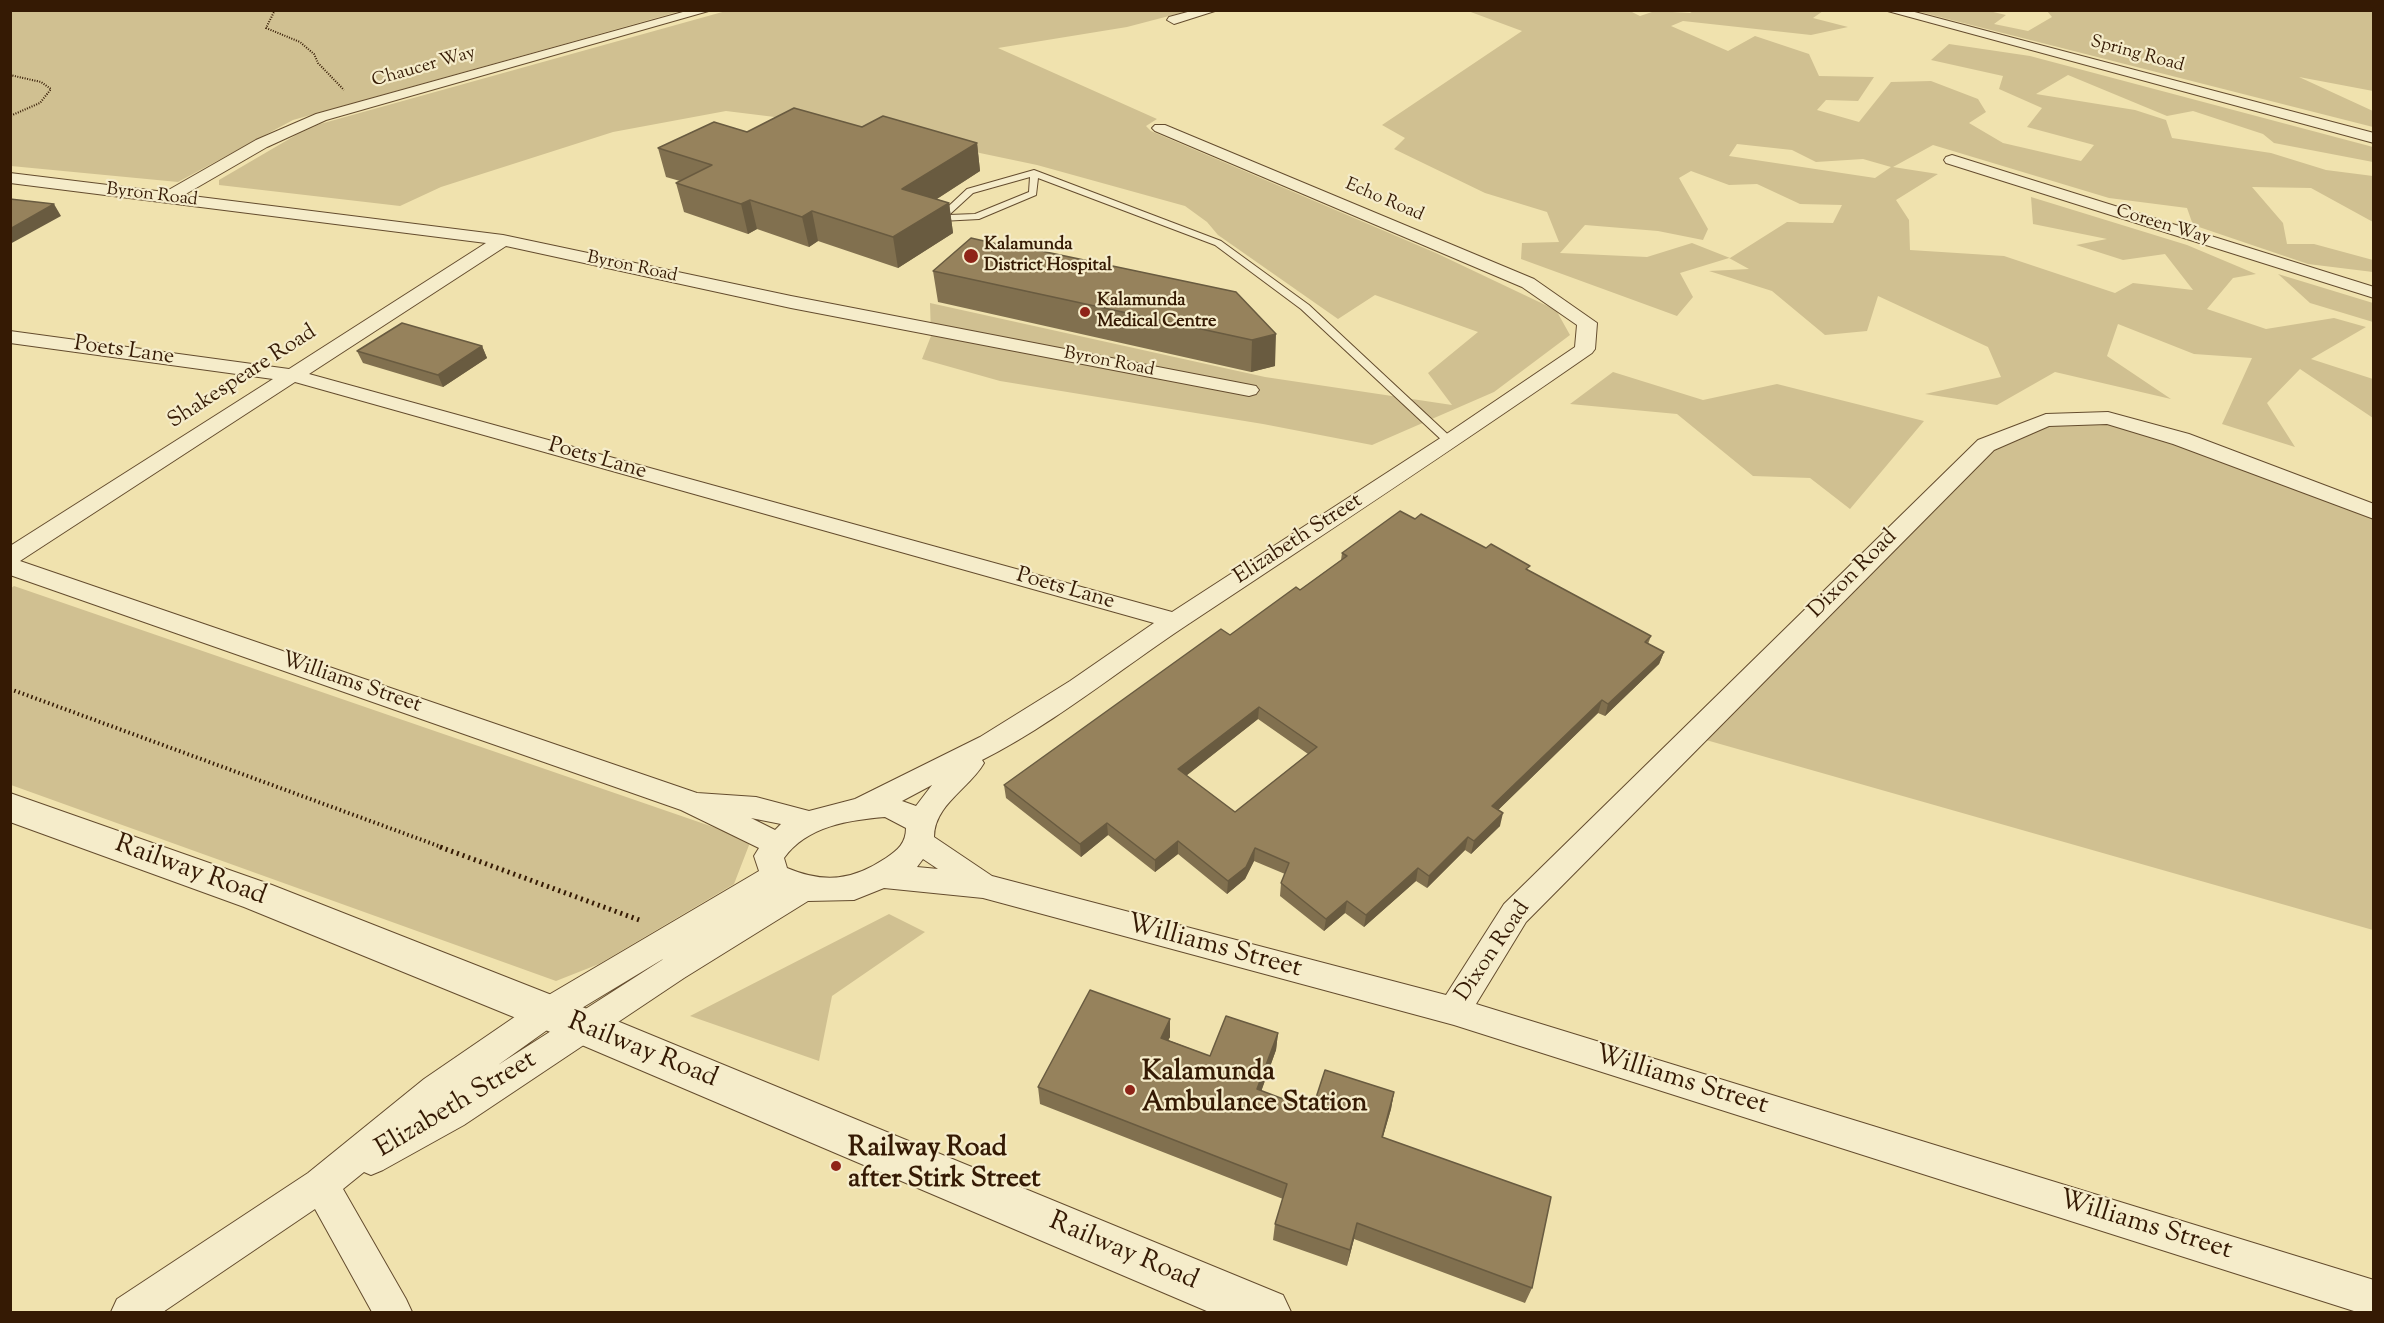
<!DOCTYPE html>
<html>
<head>
<meta charset="utf-8">
<style>
  body { margin:0 }
  #map { position:relative; width:2384px; height:1323px; overflow:hidden; background:#f0e2ae; font-family:"Sorts Mill Goudy",serif }
  canvas { display:block }
  .frame { position:absolute; inset:0; border:12px solid #351a04; pointer-events:none }
</style>
</head>
<body>
<div id="map">
<canvas width="2384" height="1323"></canvas>
<div class="frame"></div>
</div>
<script>
const ctx = document.querySelector('canvas').getContext('2d');
ctx.lineJoin = 'round';
function fillPath(path, color) {
  ctx.fillStyle = color;
  ctx.fill(path, 'evenodd');
}
function stroke(path, color, width, dash) {
  ctx.strokeStyle = color;
  ctx.lineWidth = width;
  ctx.lineCap = dash ? 'butt' : 'round';
  ctx.setLineDash(dash || []);
  ctx.stroke(path);
}
function write(font, color, halo, rows, align = 'center') {
  ctx.font = font + ' "Sorts Mill Goudy",serif';
  ctx.lineWidth = 4.5;
  ctx.setLineDash([]);
  ctx.textBaseline = 'middle';
  ctx.strokeStyle = halo;
  ctx.fillStyle = color;
  for (const [text, x, y, turn = 0] of rows) {
    ctx.save();
    ctx.translate(x, y);
    ctx.rotate((+turn || 0) * Math.PI / 180);
    ctx.textAlign = isNaN(turn) ? turn : align;
    if (halo) ctx.strokeText(text, 0, 0);
    ctx.fillText(text, 0, 0);
    ctx.restore();
  }
}
const green = new Path2D(`
  M10,11l1,-1 670,1 -388,109 -115,62 -167,-16z
  M726,11h462l-61,16 -129,21 159,71 -11,7 5,5 285,122 120,57 14,25 -76,57 -122,53 -109,-21 -263,-43 -78,-22 9,-23 -1,-33 335,74 187,28 -24,-32 50,-41 -103,-37 -37,24 -120,-84 -11,-13 -22,-16 -148,-41 -181,-38 -130,-16 -113,21 -172,55 -41,19 -181,-21v-5l77,-45 24,-11z
  M1630,11l10,5 15,-5 35,2 5,-3 128,1 -10,7 35,9 -37,8 -128,-14 -12,5 57,25 27,-15 54,18 10,22 55,1 -16,24 -32,-1 -9,10 42,12 32,-40 40,-1 47,18 8,13 -17,11 34,20 78,18 13,-16 -67,-18 15,-19 -43,-19 4,-13 -72,-16 18,-16 81,12 343,91v15l-99,-19 -11,-9 -70,-23 -26,5 -99,-41 -32,19 99,16 31,10 6,18 99,15 55,17 47,6v46l-62,-34 -59,-1 31,36 4,21h27l59,16v12l-65,-8 -115,-39 -6,-17 -78,-10 -176,-53 -40,22 45,7 -42,26 13,20 1,30 94,6 111,37 18,-10 60,7 -28,-36 -42,6 -47,-15 31,-6 -74,-15 -2,-27 156,48 69,29 -23,4 -26,31 59,20 68,-11 32,9 -55,32 62,20v39l-73,-49 -33,34 28,44 -73,-23 30,-66 -58,-4 -76,-30 -11,32 64,43 -116,-27 -58,33 -72,-11 76,-17 -13,-30 -110,-51 -11,35 -42,4 -53,-44 -63,-20 40,-2 -20,-11 -49,15 13,24 -16,19 -156,-57 1,-16 37,-1 -12,-30 -62,-19 -91,-44 11,-11 -23,-13 140,-94 -54,-20zM1737,144l55,6 24,12 47,-3 28,8 -16,11 -146,-22zM1691,171l38,14 28,-1 43,20 42,1 -9,18 -46,-1 -57,36 -38,-15 -45,14 -87,-4 25,-28 73,6 45,9 5,-11 -29,-51z
  M1916,11h73l17,4 -12,9 34,7 24,-14 -5,-6h326v80l-74,-14 74,34v16z
  M2278,274l95,29v19l-63,-19z
  M1613,372l90,28 74,-16 147,37 -74,88 -40,-31 -57,-2 -76,-62 -107,-10z
  M2108,418l265,95v417l-681,-194 294,-291 60,-25z
  M14,586l737,254 -17,44 -135,80 -43,17 -545,-196 -1,-196z
  M889,914l36,18 -93,64 -13,65 -129,-45z`);
const pathFar2 = new Path2D(`
  M275,10l-9,18 34,14 14,12 4,9 26,27
  M10,75l31,7 10,7 -11,14 -30,13`);
const pathFar1 = new Path2D(`
  M10,689l434,159`);
const path = new Path2D(`
  M440,847l202,74`);
const service = new Path2D(`
  M1034,170l187,71 88,64 147,137 -2,2h-8l-145,-135 -86,-64 -177,-67 -2,17 -57,24 -38,2 -5,-3 31,-29zM1030,177l-1,15 -54,22 -26,1 24,-22z`);
const minor = new Path2D(`
  M690,10h22l-386,110 -59,27 -83,48 319,40 288,61 465,90 3,4 -3,4 -7,2 -458,-88 -285,-62 -197,128 863,238 270,-175 133,-90 2,-22 -55,-38 -367,-156 -3,-3 3,-3h10l369,154 63,44 -2,26 -3,4c-134,93 -269,182 -405,272 -68,45 -132,98 -205,135l2,3c-14,25 -50,42 -50,74l58,39 454,119 58,-91 474,-464 68,-26 62,-2 81,22 185,70v15l-201,-75 -66,-20 -58,2 -55,24 -468,472 -50,82 898,276v32h-17l-903,-287 -471,-127 -99,-10 -30,12 -46,1 -124,77 -220,147 -81,45 -12,5 -7,-3 -21,17 63,110 6,13h-40l-57,-103 -152,103h-52l6,-13 191,-126 116,-94 111,-76 224,-132 -5,-15 5,-8 -78,-38 -671,-235v-29l263,-167 -263,-36v-12l279,38 197,-126 -476,-60v-10l155,19 91,-52 60,-26zM295,382l859,241 -84,58 -90,56 -125,62 -46,12 -53,-14 -59,-4 -677,-232zM932,785l-16,21 -14,-5zM885,817l21,11c0,15 -8,22 -20,30 -33,22 -61,26 -99,10l-3,-10c23,-32 65,-38 101,-41zM751,818l30,6 -6,6zM923,859l15,10 -21,-2zM663,959l-1,1 -164,105 59,-42z
  M1195,10h23l-44,14 -7,-4 2,-3z
  M1884,10h23l467,123v10z
  M1952,155l422,132v11l-428,-135 -2,-3 2,-3z`);
const tertiary = new Path2D(`
  M10,793l262,92 328,129 683,281 8,17h-82l-639,-272 -326,-133 -234,-85z`);
const wall = new Path2D(`
  M862,127l115,16 3,28 -43,28 12,4 4,30 -55,35 -80,-27 -9,6 -52,-18 -9,5 -64,-22 -8,-29 4,-2 -14,-4 -8,-29 89,-16z
  M933,271l303,21 39,74 -24,6 -313,-70z
  M482,346l5,12 -44,29 -80,-24 -6,-12z
  M1415,519l114,52 122,65 -3,8 16,8 -5,12 -54,52 -7,-3 -100,97 2,16 -29,28 -6,-4 -38,38 -11,-7 -52,46 -19,-14 -21,18 -44,-35 1,-13 4,-9 -31,-13 -9,18 -18,15 -49,-40 -23,18 -47,-37 -27,22 -75,-59 -2,-13 226,-150 70,-45 41,-30 1,-7zM1258,719l50,35 -73,58 -49,-36z
  M1170,1019v18l-2,3 42,16 68,-23 -2,17 -15,41 51,19 82,-18 -3,17 -8,28 149,151 -7,15 -171,-64 -7,27 -74,-26 2,-16 8,-25 -243,-95 -2,-17z`);
const shadedWall = new Path2D(`
  M977,143l3,28 -73,47 -5,-29z
  M750,200l7,29 -9,5 -7,-30z
  M949,203l4,30 -55,35 -5,-31z
  M54,204l7,12 -51,28v-15z
  M812,211l6,30 -9,6 -7,-30z
  M1276,334l-1,32 -24,6 1,-32z
  M482,346l5,12 -44,29 -5,-12z
  M1664,652l-5,12 -54,52 3,-12z
  M1602,700l-4,13 -109,106 3,-13z
  M1259,707l-1,12 -80,63v-13z
  M1503,813l-3,13 -29,28 3,-13z
  M1107,823l1,12 -27,22 -1,-13z
  M1468,837l-3,13 -38,38 2,-12z
  M1178,841v13l-23,18v-12z
  M1255,848l-1,13 -9,18 -18,15 1,-13z
  M1418,868l-2,13 -52,46 2,-12z
  M1347,901l-2,12 -21,18 2,-12z
  M1170,1019v18l-9,18v-17z
  M1278,1033l-2,17 -20,56 1,-17z
  M1394,1092l-3,17 -13,44 4,-16z
  M1357,1223l-3,16 -7,27 3,-16z`);
const building = new Path2D(`
  M794,108l68,19 21,-11 94,27 -75,46 47,14 -56,34 -81,-26 -10,6 -52,-17 -9,4 -65,-21 36,-18 -54,-17 56,-26 33,10z
  M10,199l44,5 -44,25z
  M971,238l35,8 2,-2 228,48 40,42 -24,6 -319,-69z
  M402,323l80,23 -44,29 -81,-24z
  M1400,511l15,8 6,-5 65,34 5,-4 39,22 -4,3 125,67 -6,6 19,10 -56,52 -6,-4 -110,106 11,7 -29,28 -6,-4 -39,39 -11,-8 -52,47 -19,-14 -21,18 -45,-36 8,-20 -34,-15 -9,19 -18,14 -50,-40 -23,19 -48,-37 -27,21 -76,-59 217,-156 9,6 66,-48 4,3 47,-34 -5,-3zM1259,707l58,40 -82,65 -57,-43z
  M1090,990l80,29 -9,19 49,18 16,-40 52,17 -21,56 55,21 13,-40 69,22 -12,45 169,60 -19,91 -175,-65 -7,27 -75,-26 12,-40 -249,-97z`);
const markers = [
  [971,256,8,"#8f2418"],
  [1085,312,6,"#8f2418"],
  [1130,1090,6,"#8f2418"],
  [836,1166,6,"#8f2418"]
];
const farStreetnames = [
  ["Spring Road",2137,55,15],
  ["Chaucer Way",424,68,-16],
  ["Byron Road",152,196,7],
  ["Echo Road",1384,201,23],
  ["Coreen Way",2163,226,17],
  ["Byron Road",632,268,12],
  ["Byron Road",1109,363,11]
];
const farPoinames = [
  ["Kalamunda",984,246],
  ["District Hospital",984,267],
  ["Kalamunda",1097,302],
  ["Medical Centre",1097,323]
];
const streetNames = [
  ["Poets Lane",124,352,8],
  ["Shakespeare Road",243,378,-33],
  ["Poets Lane",597,460,16],
  ["Elizabeth Street",1299,540,-33],
  ["Dixon Road",1854,575,-45],
  ["Poets Lane",1065,590,16],
  ["Williams Street",351,684,19],
  ["Dixon Road",1494,952,-56]
];
const nearStreetnames = [
  ["Railway Road",190,872,20],
  ["Williams Street",1214,948,15],
  ["Railway Road",642,1052,22],
  ["Williams Street",1681,1082,17],
  ["Elizabeth Street",457,1106,-31],
  ["Williams Street",2145,1227,17],
  ["Railway Road",1123,1253,23]
];
const nearPoinames = [
  ["Kalamunda",1142,1074],
  ["Ambulance Station",1142,1105],
  ["Railway Road",848,1150],
  ["after Stirk Street",848,1181]
];
fillPath(green, '#d0c091');
stroke(service, '#644c2e', 2);
stroke(minor, '#644c2e', 2);
stroke(tertiary, '#644c2e', 2);
stroke(pathFar2, '#351a04', 2, [1, 1.5]);
stroke(pathFar1, '#351a04', 4, [1.5, 3]);
stroke(path, '#351a04', 5, [2, 4]);
fillPath(service, '#f5ecca');
fillPath(minor, '#f5ecca');
fillPath(tertiary, '#f5ecca');
fillPath(wall, '#81704f');
fillPath(shadedWall, '#695b40');
fillPath(building, '#96825c');
stroke(building, '#695b40', 1.5);
for (const [x, y, r, color] of markers) {
  const dot = new Path2D();
  dot.arc(x, y, r, 0, 2 * Math.PI);
  ctx.fillStyle = color;
  ctx.fill(dot);
  stroke(dot, '#f5ecca', 2);
}
write('18px', '#351a04', '#f5ecca', farStreetnames);
write('bold 18px', '#351a04', '#f5ecca', farPoinames, 'left');
write('22px', '#351a04', '#f5ecca', streetNames);
write('27px', '#351a04', '#f5ecca', nearStreetnames);
write('bold 27px', '#351a04', '#f5ecca', nearPoinames, 'left');
</script>
</body>
</html>
